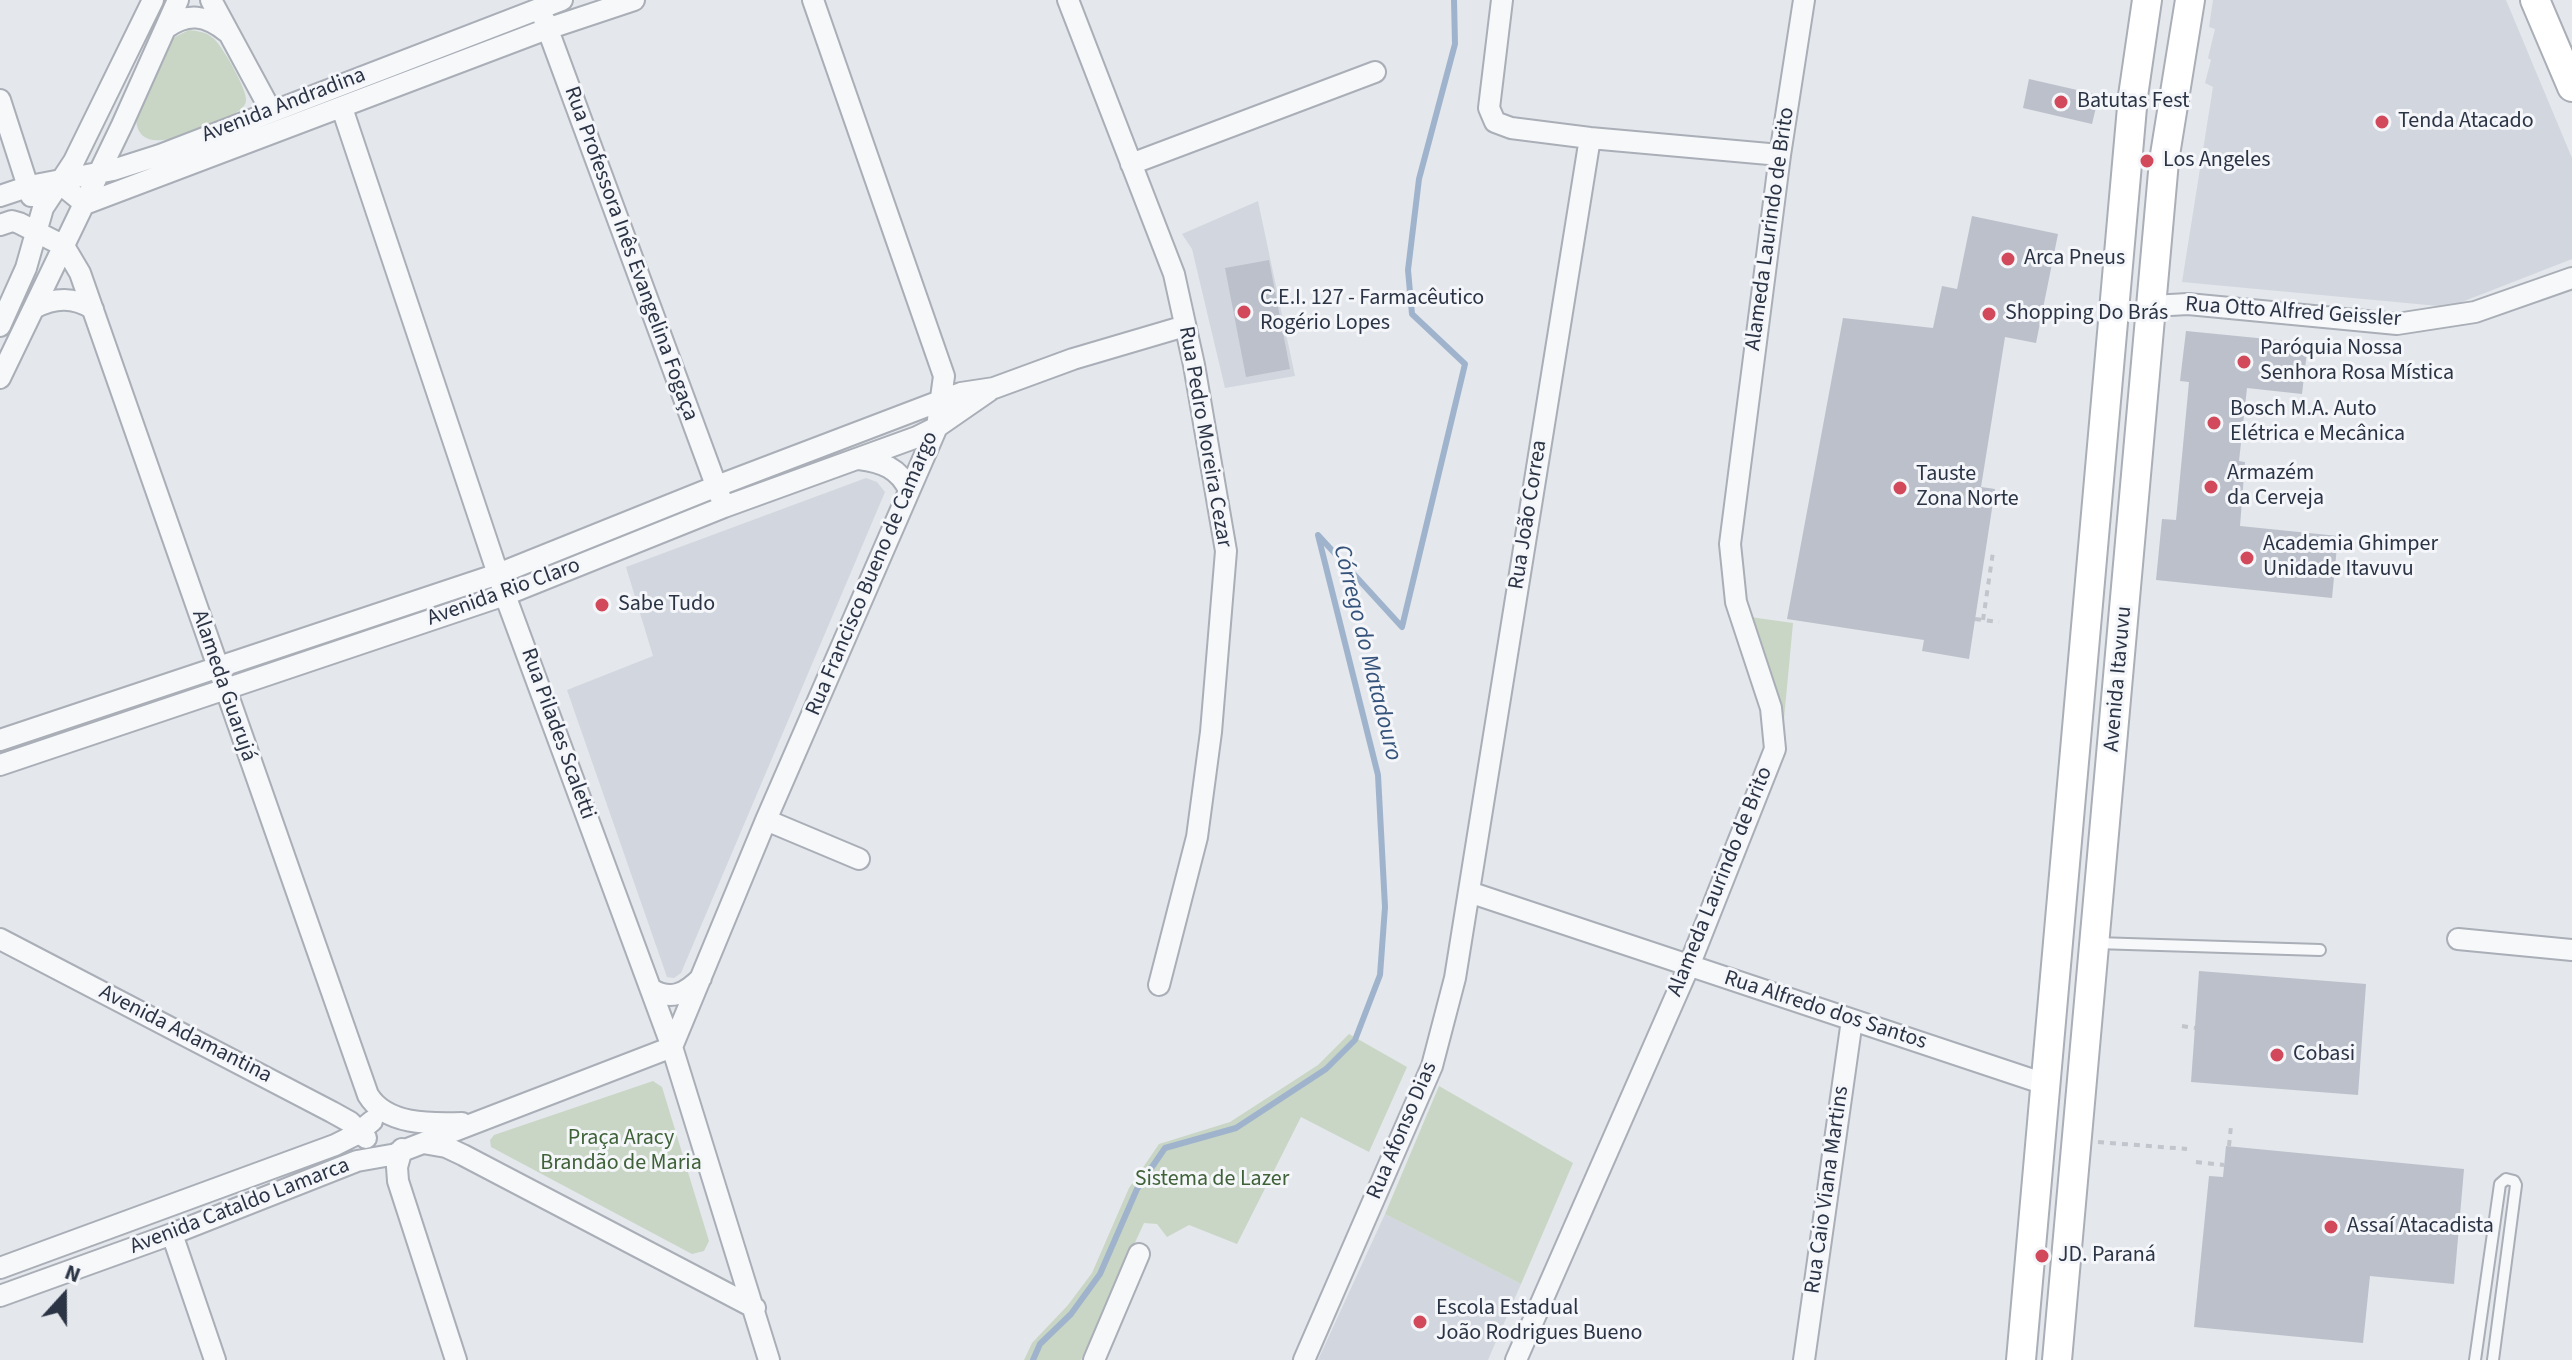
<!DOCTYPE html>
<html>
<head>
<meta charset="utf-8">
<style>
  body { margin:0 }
  #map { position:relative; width:2572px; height:1360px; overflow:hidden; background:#e4e7ec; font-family:"Source Sans 3",sans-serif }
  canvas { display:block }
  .north { position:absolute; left:24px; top:1256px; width:80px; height:80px; -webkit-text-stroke:6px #f4f6f9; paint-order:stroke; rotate:21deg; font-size:22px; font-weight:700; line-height:32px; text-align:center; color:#2b3445 }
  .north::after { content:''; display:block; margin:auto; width:28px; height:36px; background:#2b3445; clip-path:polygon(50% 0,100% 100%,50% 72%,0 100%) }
</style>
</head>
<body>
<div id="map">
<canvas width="2572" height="1360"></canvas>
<div class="north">N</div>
</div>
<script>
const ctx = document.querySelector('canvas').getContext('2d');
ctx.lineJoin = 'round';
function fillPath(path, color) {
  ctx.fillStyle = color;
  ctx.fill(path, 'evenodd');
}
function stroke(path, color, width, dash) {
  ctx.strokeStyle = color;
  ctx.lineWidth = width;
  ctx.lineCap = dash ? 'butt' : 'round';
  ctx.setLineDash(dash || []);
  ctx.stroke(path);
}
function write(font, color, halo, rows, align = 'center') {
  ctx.font = font + ' "Source Sans 3",sans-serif';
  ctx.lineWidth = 6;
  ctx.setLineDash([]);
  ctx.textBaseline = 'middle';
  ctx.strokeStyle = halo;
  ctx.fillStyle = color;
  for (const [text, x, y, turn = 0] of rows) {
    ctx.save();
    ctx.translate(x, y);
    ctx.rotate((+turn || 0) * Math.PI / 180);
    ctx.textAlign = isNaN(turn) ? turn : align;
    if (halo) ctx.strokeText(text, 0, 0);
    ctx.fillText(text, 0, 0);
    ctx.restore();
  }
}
const built = new Path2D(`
  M2213,0h293l66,158v101l-123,48 -267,-25 31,-195 -8,-4 6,-23 -3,-2 7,-29 -6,-2z
  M1258,201l37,175 -70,12 -33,-139 -10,-15z
  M866,478l11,4 8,10 -204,481 -7,5 -7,-1 -100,-287 86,-34 -27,-89z
  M1385,1214l136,70 -33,76h-170z`);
const green = new Path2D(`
  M189,30c9,1 17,2 24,8 9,7 35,53 33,63 -1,7 -8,10 -13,14 -23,9 -97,51 -97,2l37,-79z
  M1750,617l43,6 -9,96 -4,3z
  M1349,1034l58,33 -38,85 -68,-35 -64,127 -48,-19 -22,12 -10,-13 -13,-1 -63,137h-57l8,-17 36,-38 24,-32 37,-85 30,-44 71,-22 88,-57z
  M653,1081l9,6 47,154 -5,10 -12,3 -201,-107 -1,-7 4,-5z
  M1439,1086l134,77 -52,121 -136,-70z`);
const stream = new Path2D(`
  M1033,1360l7,-16 31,-30 29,-40 37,-85 28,-41 71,-20 90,-59 29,-29 25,-65 5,-68 -7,-132 -60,-240 84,92 63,-263 -53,-50 -4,-44 11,-91 36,-135 -1,-44`);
const building = new Path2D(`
  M2029,79l70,16 -7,29 -69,-16z
  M1972,216l86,18 -22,109 -31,-6 -24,150 14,2 -26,170 -47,-8 2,-11 -137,-21 56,-301 90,10 9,-42 15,3z
  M1269,260l21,109 -44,8 -21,-109z
  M2186,331l122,12 -6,51 -55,-6 -8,73 6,1 -5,64 98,10 -6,62 -176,-18 6,-61 14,1 13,-138 -9,-1z
  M2199,971l167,13 -8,111 -167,-13z
  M2226,1146l238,23 -10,115 -84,-8 -7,67 -169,-16 15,-151 14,1z`);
const path = new Path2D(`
  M1975,619l24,3
  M1983,620l10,-68
  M2182,1026l13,2
  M2098,1142l89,7
  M2229,1146l2,-20
  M2196,1162l28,3`);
const service = new Path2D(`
  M2096,943l224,7
  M2475,1360l25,-176 6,-5 8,2 2,4 -23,175`);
const minor = new Path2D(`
  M211,0l60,111
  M1068,0l106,274 20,91 32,186 -15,181 -14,105 -38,148
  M1502,0l-13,108 6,14 16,6 79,10 190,17
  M544,19l176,477
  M166,28c22,-16 40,-13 61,4
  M0,100l31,96
  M342,108l163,487 167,452 97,313
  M1131,164l244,-92
  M58,182l27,22 462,-175 87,-29
  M0,196l30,-10 83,-16 47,-15 402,-155
  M0,225l12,-4 7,2 45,23 16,27 288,822c18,30 62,29 94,28
  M2152,306l36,-2 209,20 78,-12 97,-34
  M34,308c20,-10 39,-12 59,1
  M0,326l26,-58 17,-60 31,-47 79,-161
  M0,378l122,-253 56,-125
  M859,459c23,3 40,9 50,31
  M0,740l498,-166 219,-88 244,-93 33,-5 79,-29 112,-33
  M0,765l505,-170 219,-88 193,-70 20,-10 52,-36
  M766,820l93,39
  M1469,892l576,192
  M0,939l332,173 18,10 16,16
  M2458,939l114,11
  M651,989c20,12 34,5 50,-11
  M423,1143l23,4 17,8 292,153
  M402,1149l-5,18 1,14 58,179
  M397,1153l275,-106 94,-227 171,-393 7,-51 -131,-376
  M172,1234l43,126
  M0,1268l335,-123 20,-10 17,-14
  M0,1296l172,-62 185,-73 34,-6
  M1094,1360l45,-106
  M1304,1360l128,-294 23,-88 135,-840
  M1516,1360l173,-394 86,-217 -4,-41 -35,-106 -6,-58 50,-389 24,-155
  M1804,1360l48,-340`);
const secondary = new Path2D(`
  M2535,0l37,87
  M2021,1360l112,-1264 14,-96
  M2057,1360l107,-1199 26,-161`);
const markers = [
  [2061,102,8,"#d1495b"],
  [2382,122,8,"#d1495b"],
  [2147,161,8,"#d1495b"],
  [2008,259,8,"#d1495b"],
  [1244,312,8,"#d1495b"],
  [1989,314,8,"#d1495b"],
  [2244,362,8,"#d1495b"],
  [2214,423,8,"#d1495b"],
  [2211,487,8,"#d1495b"],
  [1900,488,8,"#d1495b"],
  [2247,558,8,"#d1495b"],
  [602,605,8,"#d1495b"],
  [2277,1055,8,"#d1495b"],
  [2331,1227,8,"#d1495b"],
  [2042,1256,8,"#d1495b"],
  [1420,1322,8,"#d1495b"]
];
const poiNames = [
  ["Batutas Fest",2077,102],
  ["Tenda Atacado",2398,122],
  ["Los Angeles",2163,161],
  ["Arca Pneus",2024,259],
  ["C.E.I. 127 - Farmacêutico",1260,299],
  ["Rogério Lopes",1260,324],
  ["Shopping Do Brás",2005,314],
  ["Paróquia Nossa",2260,349],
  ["Senhora Rosa Mística",2260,374],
  ["Bosch M.A. Auto",2230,410],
  ["Elétrica e Mecânica",2230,435],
  ["Armazém",2227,474],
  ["da Cerveja",2227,499],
  ["Tauste",1916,475],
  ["Zona Norte",1916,500],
  ["Academia Ghimper",2263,545],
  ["Unidade Itavuvu",2263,570],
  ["Sabe Tudo",618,605],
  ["Cobasi",2293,1055],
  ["Assaí Atacadista",2347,1227],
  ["JD. Paraná",2058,1256],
  ["Escola Estadual",1436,1309],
  ["João Rodrigues Bueno",1436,1334]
];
const streetNames = [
  ["Avenida Andradina",284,106,-21],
  ["Alameda Laurindo de Brito",1771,229,-82],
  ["Rua Professora Inês Evangelina Fogaça",630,254,70],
  ["Rua Otto Alfred Geissler",2293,313,4],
  ["Rua Pedro Moreira Cezar",1204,437,80],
  ["Rua João Correa",1529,515,-81],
  ["Rua Francisco Bueno de Camargo",873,574,-67],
  ["Avenida Rio Claro",504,593,-20],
  ["Avenida Itavuvu",2119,679,-85],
  ["Alameda Guarujá",223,686,71],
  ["Rua Pilades Scaletti",557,734,70],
  ["Alameda Laurindo de Brito",1721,882,-68],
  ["Rua Alfredo dos Santos",1825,1011,18],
  ["Avenida Adamantina",185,1035,27],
  ["Rua Afonso Dias",1403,1131,-67],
  ["Rua Caio Viana Martins",1828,1190,-82],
  ["Avenida Cataldo Lamarca",240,1207,-21]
];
const parkNames = [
  ["Praça Aracy",621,1139],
  ["Brandão de Maria",621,1164],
  ["Sistema de Lazer",1212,1180]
];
const waterNames = [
  ["Córrego do Matadouro",1366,653,76]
];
fillPath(built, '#d2d6de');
fillPath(green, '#c9d6c5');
stroke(stream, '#9fb4cc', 6);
fillPath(building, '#bbc0ca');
stroke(service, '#a9aeb7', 14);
stroke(minor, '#a9aeb7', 24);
stroke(secondary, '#a9aeb7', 32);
stroke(path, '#c2c5cb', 4, [6, 6]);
stroke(service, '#f7f8fa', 10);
stroke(minor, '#f7f8fa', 20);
stroke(secondary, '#fff', 28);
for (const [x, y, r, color] of markers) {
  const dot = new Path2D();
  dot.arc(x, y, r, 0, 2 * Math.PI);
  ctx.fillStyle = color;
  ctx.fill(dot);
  stroke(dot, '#f4f6f9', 3);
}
write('22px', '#2b3445', '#f4f6f9', poiNames, 'left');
write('22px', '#2b3445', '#f4f6f9', streetNames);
write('22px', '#3f6138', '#f4f6f9', parkNames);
write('italic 24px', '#34527a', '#f4f6f9', waterNames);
</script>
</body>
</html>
